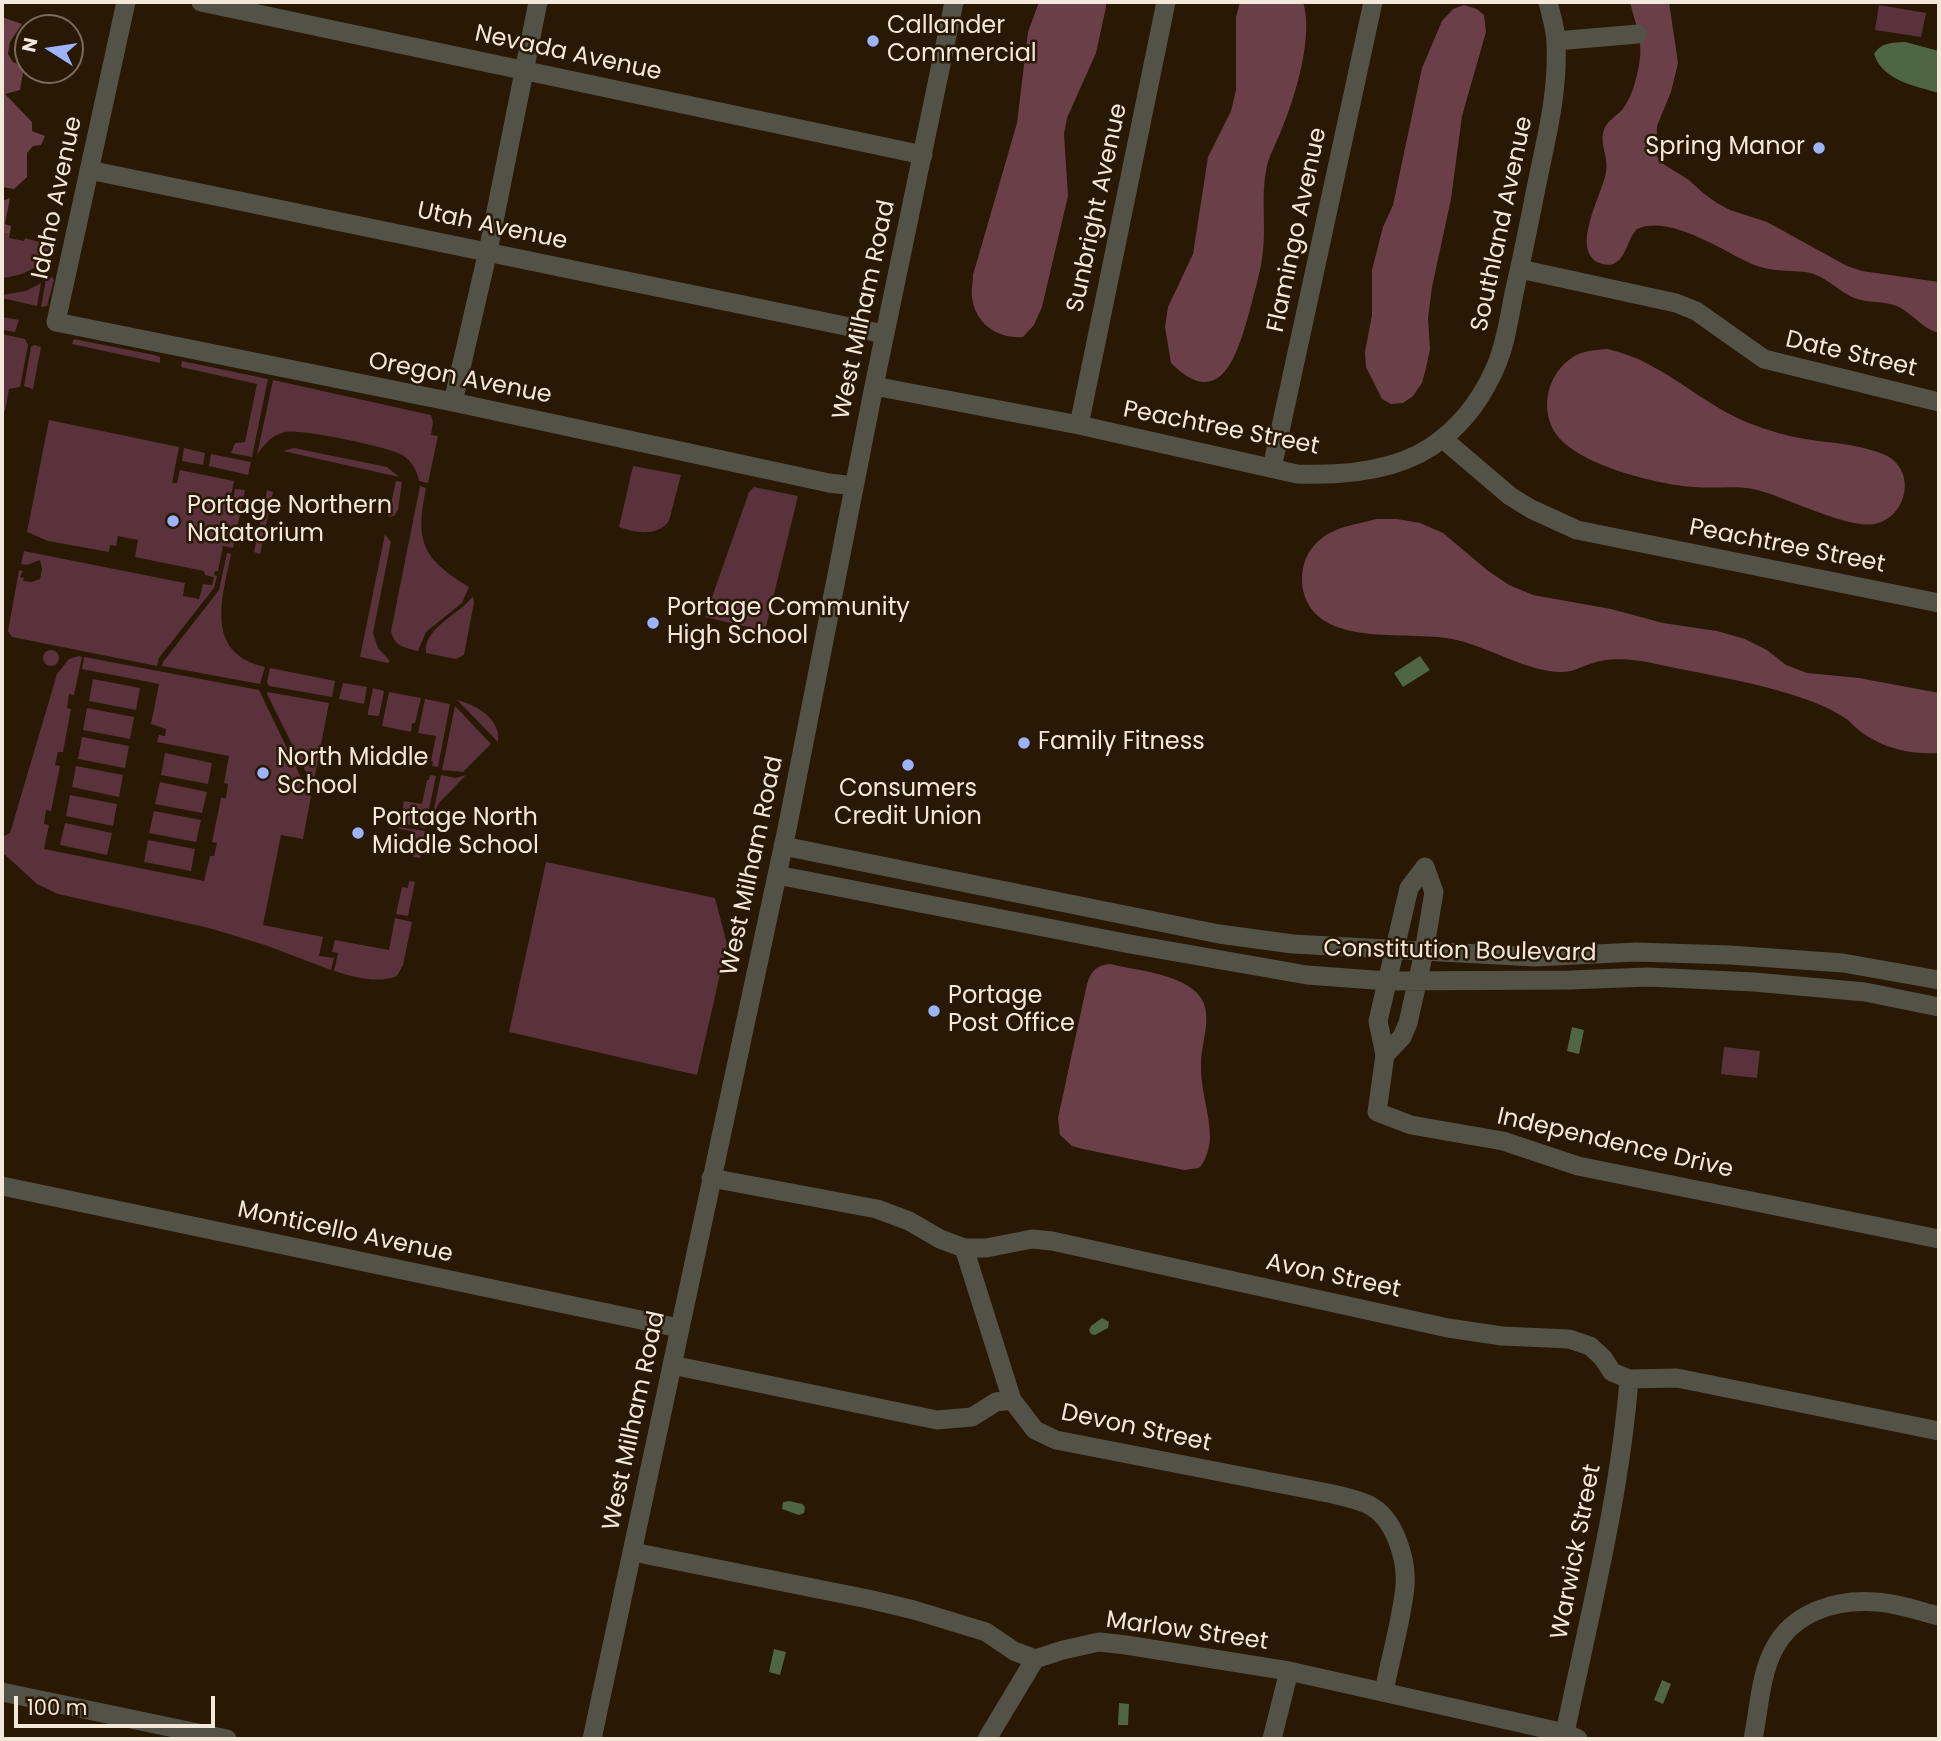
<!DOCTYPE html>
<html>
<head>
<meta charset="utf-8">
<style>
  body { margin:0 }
  #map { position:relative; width:1941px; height:1741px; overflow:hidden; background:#281804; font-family:Poppins,sans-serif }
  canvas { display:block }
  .frame { position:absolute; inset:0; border:4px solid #f4e8db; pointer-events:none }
  .north { position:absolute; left:14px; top:14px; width:70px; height:70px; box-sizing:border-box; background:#281804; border:2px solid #7a6b5a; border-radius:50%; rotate:282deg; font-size:19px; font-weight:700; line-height:28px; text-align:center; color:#f4e8db }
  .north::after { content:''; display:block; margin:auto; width:24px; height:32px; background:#9cb4fd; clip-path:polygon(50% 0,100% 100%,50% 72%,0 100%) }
  .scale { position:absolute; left:14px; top:1696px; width:201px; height:32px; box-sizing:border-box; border:4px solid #f4e8db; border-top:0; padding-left:9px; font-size:21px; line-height:24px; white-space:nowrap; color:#f4e8db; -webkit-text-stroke:5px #281804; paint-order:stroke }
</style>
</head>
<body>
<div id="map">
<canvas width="1941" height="1741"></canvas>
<div class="frame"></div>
<div class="north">N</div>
<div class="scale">100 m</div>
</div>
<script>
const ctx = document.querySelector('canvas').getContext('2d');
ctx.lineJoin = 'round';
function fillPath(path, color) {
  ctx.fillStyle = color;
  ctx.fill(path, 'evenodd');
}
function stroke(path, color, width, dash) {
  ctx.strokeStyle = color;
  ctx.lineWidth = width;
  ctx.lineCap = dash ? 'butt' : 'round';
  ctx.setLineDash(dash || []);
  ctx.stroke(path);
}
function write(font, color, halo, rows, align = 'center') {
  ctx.font = font + ' Poppins,sans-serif';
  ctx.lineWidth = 5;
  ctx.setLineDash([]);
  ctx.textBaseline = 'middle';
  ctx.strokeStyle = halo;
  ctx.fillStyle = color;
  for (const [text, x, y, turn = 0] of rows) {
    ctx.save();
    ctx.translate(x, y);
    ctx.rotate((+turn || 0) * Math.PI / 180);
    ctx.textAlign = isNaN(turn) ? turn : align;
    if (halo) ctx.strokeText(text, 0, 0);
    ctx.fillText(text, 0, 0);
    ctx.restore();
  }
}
const green = new Path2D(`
  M1879,5l47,8 -5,24 -46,-7z
  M2,233h8l-1,5 15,3 1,-3 25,7c-3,22 -28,31 -48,33z
  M52,277l2,3 -7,26 -6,1 5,-28z
  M41,283l-4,23 -35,-8v-3l24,-4z
  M2,317l17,3 -4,12 -13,-2z
  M2,334l23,5 3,6 -8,42 -11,2 -4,22 -3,-1z
  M74,339l80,16 6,2v6l-88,-19z
  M34,345l7,2 -8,42 -9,-3 7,-39z
  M182,361l86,18 -16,78 -21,-4 4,-10 10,-1 12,-58 -76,-17z
  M273,380l158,35 2,7 -2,13 7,1 -10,47 -9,-2c-2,-11 -8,-21 -17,-26 -12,-8 -104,-27 -117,-23 -13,3 -21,12 -28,23z
  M49,420l130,27 -7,36h5l3,-13 54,11 -5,25h3l3,-17 10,1 -12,58 -10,-2 -5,25h-3l-1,4 3,1 -3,12 -55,70 -2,8 -145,-29 -4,-6 11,-61 4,1 -3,6 4,1 -1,3 8,1 9,-3 2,-10 -2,-9 -13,5 -6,-1 3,-13 161,32 -2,13 16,3 4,-15 9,1 2,-8 -9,-2 -1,-4 -69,-14 3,-17 -20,-4 -2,10 -6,-1 -1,7 -61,-11 -21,-9z
  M184,448l21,5 -2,12 -21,-4z
  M294,448l93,19 12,10 -116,-26z
  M211,454l40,8 -3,13 -39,-9z
  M633,466l48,9 -12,46c-12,16 -34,12 -50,6z
  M396,481l6,1 -4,28 -4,6 -6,1z
  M420,486l6,2c-11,54 -4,70 43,99l-7,16 -36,29 -8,19c-13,-3 -24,-5 -27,-20z
  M754,487l44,9 -33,135 -60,-14 44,-125z
  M267,490l6,2 -13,62 -6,-2z
  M385,534l6,8 -18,91 5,15 12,13 -2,2 -28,-6z
  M227,553l4,1c-9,45 -27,99 34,113l-5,17 -98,-18 1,-4 56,-72z
  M473,596l1,7 -10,52 -8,4 -30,-6c-3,-25 33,-38 47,-57z
  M43 658a8 8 0 1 1 16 0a8 8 0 1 1-16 0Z
  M79,656l3,1 -8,38 -5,-1 -2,14 4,1 -8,43h-5l-3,13 5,1 -9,45 -5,-1 -2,14 5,1 -5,24 160,32 6,-25h4l3,-13 -5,-1 9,-44h5l2,-14 -4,-1 5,-27 -72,-14 2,-7 6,1 1,-7 -15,-5 8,-40 -77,-15 2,-12 175,33 47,98 6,3 -9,48 -22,-4 -18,90 60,12 -4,19 15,2 -3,12 -66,-25 -56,-17 -151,-34 -21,-10 -35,-32v-15l8,-4 47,-159 12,-15z
  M270,668l65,13 -3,16 -63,-11 -2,-4z
  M93,679l47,9 -4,22 -47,-9z
  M343,683l24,4 -3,17 -25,-5z
  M373,688l11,3 -5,25 -11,-1v-3z
  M268,692l61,11 -16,83 -46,-92z
  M389,692l32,6 -6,25h-3l-1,9 -29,-6z
  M425,699l25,5 -12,63 -6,-1 1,-4 -2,-1 5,-25 -18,-3z
  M457,700c20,5 44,19 41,42z
  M455,706l36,38 -28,28 -21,-2z
  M87,708l47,9 -4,22 -47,-9z
  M82,737l47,9 -4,22 -47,-9z
  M165,753l47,10 -4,21 -47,-9z
  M76,766l47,9 -4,22 -47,-10z
  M430,775l6,1 -11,52 -25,-5 4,-22 18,3 5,-24h2z
  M441,775l15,3 10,-3 -27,28 -6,11z
  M160,782l47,10 -5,21 -47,-9z
  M70,795l47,9 -4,22 -47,-10z
  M154,811l47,9 -5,22 -47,-9z
  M65,823l47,10 -5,22 -47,-10z
  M399,827l26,4 -5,27 -7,-1 2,-12 -5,-1 2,-13 -13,-2z
  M148,840l47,9 -4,22 -47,-9z
  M546,862l169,36 12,46 -30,131 -188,-43z
  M409,881l6,1 -7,34 -12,-2 6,-27 6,1z
  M395,918l17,4 -9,43 -6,11c-19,8 -44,1 -63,-5l4,-18 -6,-1 3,-12 54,10z
  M1724,1047l36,4 -3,27 -36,-4z`);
const forest = new Path2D(`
  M1039,2h67v5l-10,46 -29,65 -3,16 4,62 -26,111 -8,18 -11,12c-25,2 -48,-13 -51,-40 -1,-7 1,-15 1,-22l44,-152 11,-91z
  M1240,2h63c11,34 -8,96 -22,129 -5,13 -13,26 -15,40 -5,26 0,53 -3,80 -2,21 -9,42 -14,62 -12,43 -29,99 -78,50l-6,-36 3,-20 25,-53 15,-97 23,-46 5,-21v-73z
  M1630,2h39l9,61 -7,29 -14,34 -1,28 4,8 29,18 14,13 14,10 13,7 37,12 80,44 15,5 77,11v51c-16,-4 -25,-18 -40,-26 -15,-7 -32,-3 -47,-10 -16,-8 -29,-23 -47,-25 -19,-2 -35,0 -53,-8 -29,-13 -83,-50 -115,-35 -10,10 -10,29 -24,35 -5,2 -11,0 -16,-2 -26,-16 6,-69 9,-90 3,-14 -7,-29 -2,-42 3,-9 12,-14 18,-20 10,-13 14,-29 17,-45 5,-24 -4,-41 -9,-63z
  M1464,5l13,4 7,6 2,17 -24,84 -11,83 -19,88 -4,31 2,31 -4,19 -4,15 -9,13 -10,7 -12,1 -9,-5 -16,-32 -1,-15 7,-37v-45l11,-43 10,-22 29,-137 20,-47 11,-12z
  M2,17l20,7 -12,18 -2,12 5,8 11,5 -4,23 -15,4 27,28v9l13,5 -4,9 -8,1 -6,7v24l-13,12 -12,-2z
  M10,198l-5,26 6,2 -1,7h-8v-32z
  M1608,349c14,4 28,8 40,15 37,19 67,47 106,61 16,6 34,11 51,14 26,4 53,5 78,15 35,14 25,64 -9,70 -27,5 -88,-27 -117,-34 -20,-5 -42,-1 -63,-3 -36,-2 -121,-23 -140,-56 -14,-25 -6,-58 19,-74 10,-7 24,-7 35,-8z
  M1376,519h21l23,4 23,10 44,37 22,15 24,10 78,14 52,14 54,8 28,8 22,11 19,15 21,8 52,5 80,15v60c-25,2 -54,-4 -75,-19 -6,-4 -11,-9 -16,-14 -13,-9 -28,-16 -43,-21 -46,-16 -96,-24 -144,-34 -21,-5 -48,-9 -68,-2 -14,4 -20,10 -35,9 -38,-3 -70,-26 -106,-33 -46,-9 -136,10 -149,-49 -2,-12 -1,-25 5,-36 17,-27 39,-27 68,-35z
  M1110,964c25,6 68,10 86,28 20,19 5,48 5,72 -1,25 9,49 9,74 -1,12 -4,22 -11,30l-15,2 -101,-21 -11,-3 -12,-11 -2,-17 29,-134c4,-13 10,-19 23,-20z`);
const water = new Path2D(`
  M1905,42l34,9v42c-24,-7 -56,-12 -65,-39 8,-12 17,-11 31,-12z
  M1420,656l10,14 -27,17 -9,-14z
  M1572,1027l12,3 -5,24 -12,-3z
  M1102,1318l7,4 -1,6 -13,7 -4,-1 -2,-4 2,-4z
  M789,1501l13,3 3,3 -1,6 -5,2 -17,-6 1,-7z
  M774,1649l12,3 -6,23 -11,-3z
  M1662,1680l9,4 -8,20 -9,-4z
  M1119,1703l10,1 -1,21h-10z`);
const minor = new Path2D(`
  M126,2l-70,320 397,80 376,81 25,3
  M201,2l722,153
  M1556,41l82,-7
  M89,170l795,164
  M1520,269l156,34 20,8 68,48 175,43
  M874,386l205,39 218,49c49,2 107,-3 146,-36 24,-19 41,-44 53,-72 11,-25 14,-56 20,-82 9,-38 16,-77 24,-115 9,-42 18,-82 16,-126 0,-13 -5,-28 -8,-41
  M453,402l35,-151 50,-249
  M1079,425l87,-423
  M1443,439l67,57 21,13 46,21 362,73
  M1272,468l101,-466
  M783,846l436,88 74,10 242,13 101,-5 94,3 113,8 96,17
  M1425,867l-16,21 -31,133 7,34 -8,57 34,13 92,16 75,25 361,73
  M777,875l353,69 177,31 80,6 183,-1 78,-3 106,5 111,10 74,15
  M1385,1055l17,-18 6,-14 16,-71 10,-60 -9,-25
  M711,1178l166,31 32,12 31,18 24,9h22l46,-9 20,2 396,87 54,8 67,3 21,7 13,12 9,14 17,7 48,-1 262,53
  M2,1186l677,142
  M964,1248l48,152
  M672,1365l265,55 35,-3 24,-15 16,-2 23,30 21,10 277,54c12,3 26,6 36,11 26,13 38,55 36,81 -3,33 -15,73 -21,106
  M633,1552l235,47 46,11 72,22 28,19 21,8 28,-9 36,-8 27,3 163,26 276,62 13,6
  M2,1692l225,47
  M1565,1733c24,-117 55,-235 64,-354
  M592,1739l196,-915 86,-438 80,-384
  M987,1739l48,-80
  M1272,1739l17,-68
  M1753,1739c6,-28 7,-64 21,-90 19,-37 62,-50 102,-47 21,1 43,9 63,14`);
const markers = [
  [873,41,7,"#9cb4fd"],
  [1819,148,7,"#9cb4fd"],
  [173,521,7,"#9cb4fd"],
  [653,623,7,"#9cb4fd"],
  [1024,743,7,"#9cb4fd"],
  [908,765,7,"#9cb4fd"],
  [263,773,7,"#9cb4fd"],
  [358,833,7,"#9cb4fd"],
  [934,1011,7,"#9cb4fd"]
];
const poiNames = [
  ["Callander",887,27],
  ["Commercial",887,55],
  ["Spring Manor",1805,148,"right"],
  ["Portage Northern",187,507],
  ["Natatorium",187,535],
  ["Portage Community",667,609],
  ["High School",667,637],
  ["Family Fitness",1038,743],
  ["North Middle",277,759],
  ["School",277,787],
  ["Consumers",908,790,"center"],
  ["Credit Union",908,818,"center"],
  ["Portage North",372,819],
  ["Middle School",372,847],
  ["Portage",948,997],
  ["Post Office",948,1025]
];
const streetNames = [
  ["Nevada Avenue",568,54,12],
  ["Idaho Avenue",58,198,-78],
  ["Sunbright Avenue",1098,208,-78],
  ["Southland Avenue",1503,224,-78],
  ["Utah Avenue",492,227,12],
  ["Flamingo Avenue",1298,230,-78],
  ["West Milham Road",865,310,-78],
  ["Date Street",1851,355,13],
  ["Oregon Avenue",460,379,11],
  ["Peachtree Street",1221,429,11],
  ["Peachtree Street",1787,547,11],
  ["West Milham Road",753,866,-78],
  ["Constitution Boulevard",1460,952,1],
  ["Independence Drive",1615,1144,13],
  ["Monticello Avenue",345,1233,12],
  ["Avon Street",1333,1277,12],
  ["West Milham Road",635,1421,-78],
  ["Devon Street",1136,1429,12],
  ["Warwick Street",1577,1552,-79],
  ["Marlow Street",1187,1632,8]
];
fillPath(green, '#59323b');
fillPath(forest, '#6b3f48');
fillPath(water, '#4f6642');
stroke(minor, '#535246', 19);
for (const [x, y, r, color] of markers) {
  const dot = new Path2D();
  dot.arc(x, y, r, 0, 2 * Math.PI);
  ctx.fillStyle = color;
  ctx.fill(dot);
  stroke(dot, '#281804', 2.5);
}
write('24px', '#f4e8db', '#281804', poiNames, 'left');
write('24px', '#f4e8db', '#281804', streetNames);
</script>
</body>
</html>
